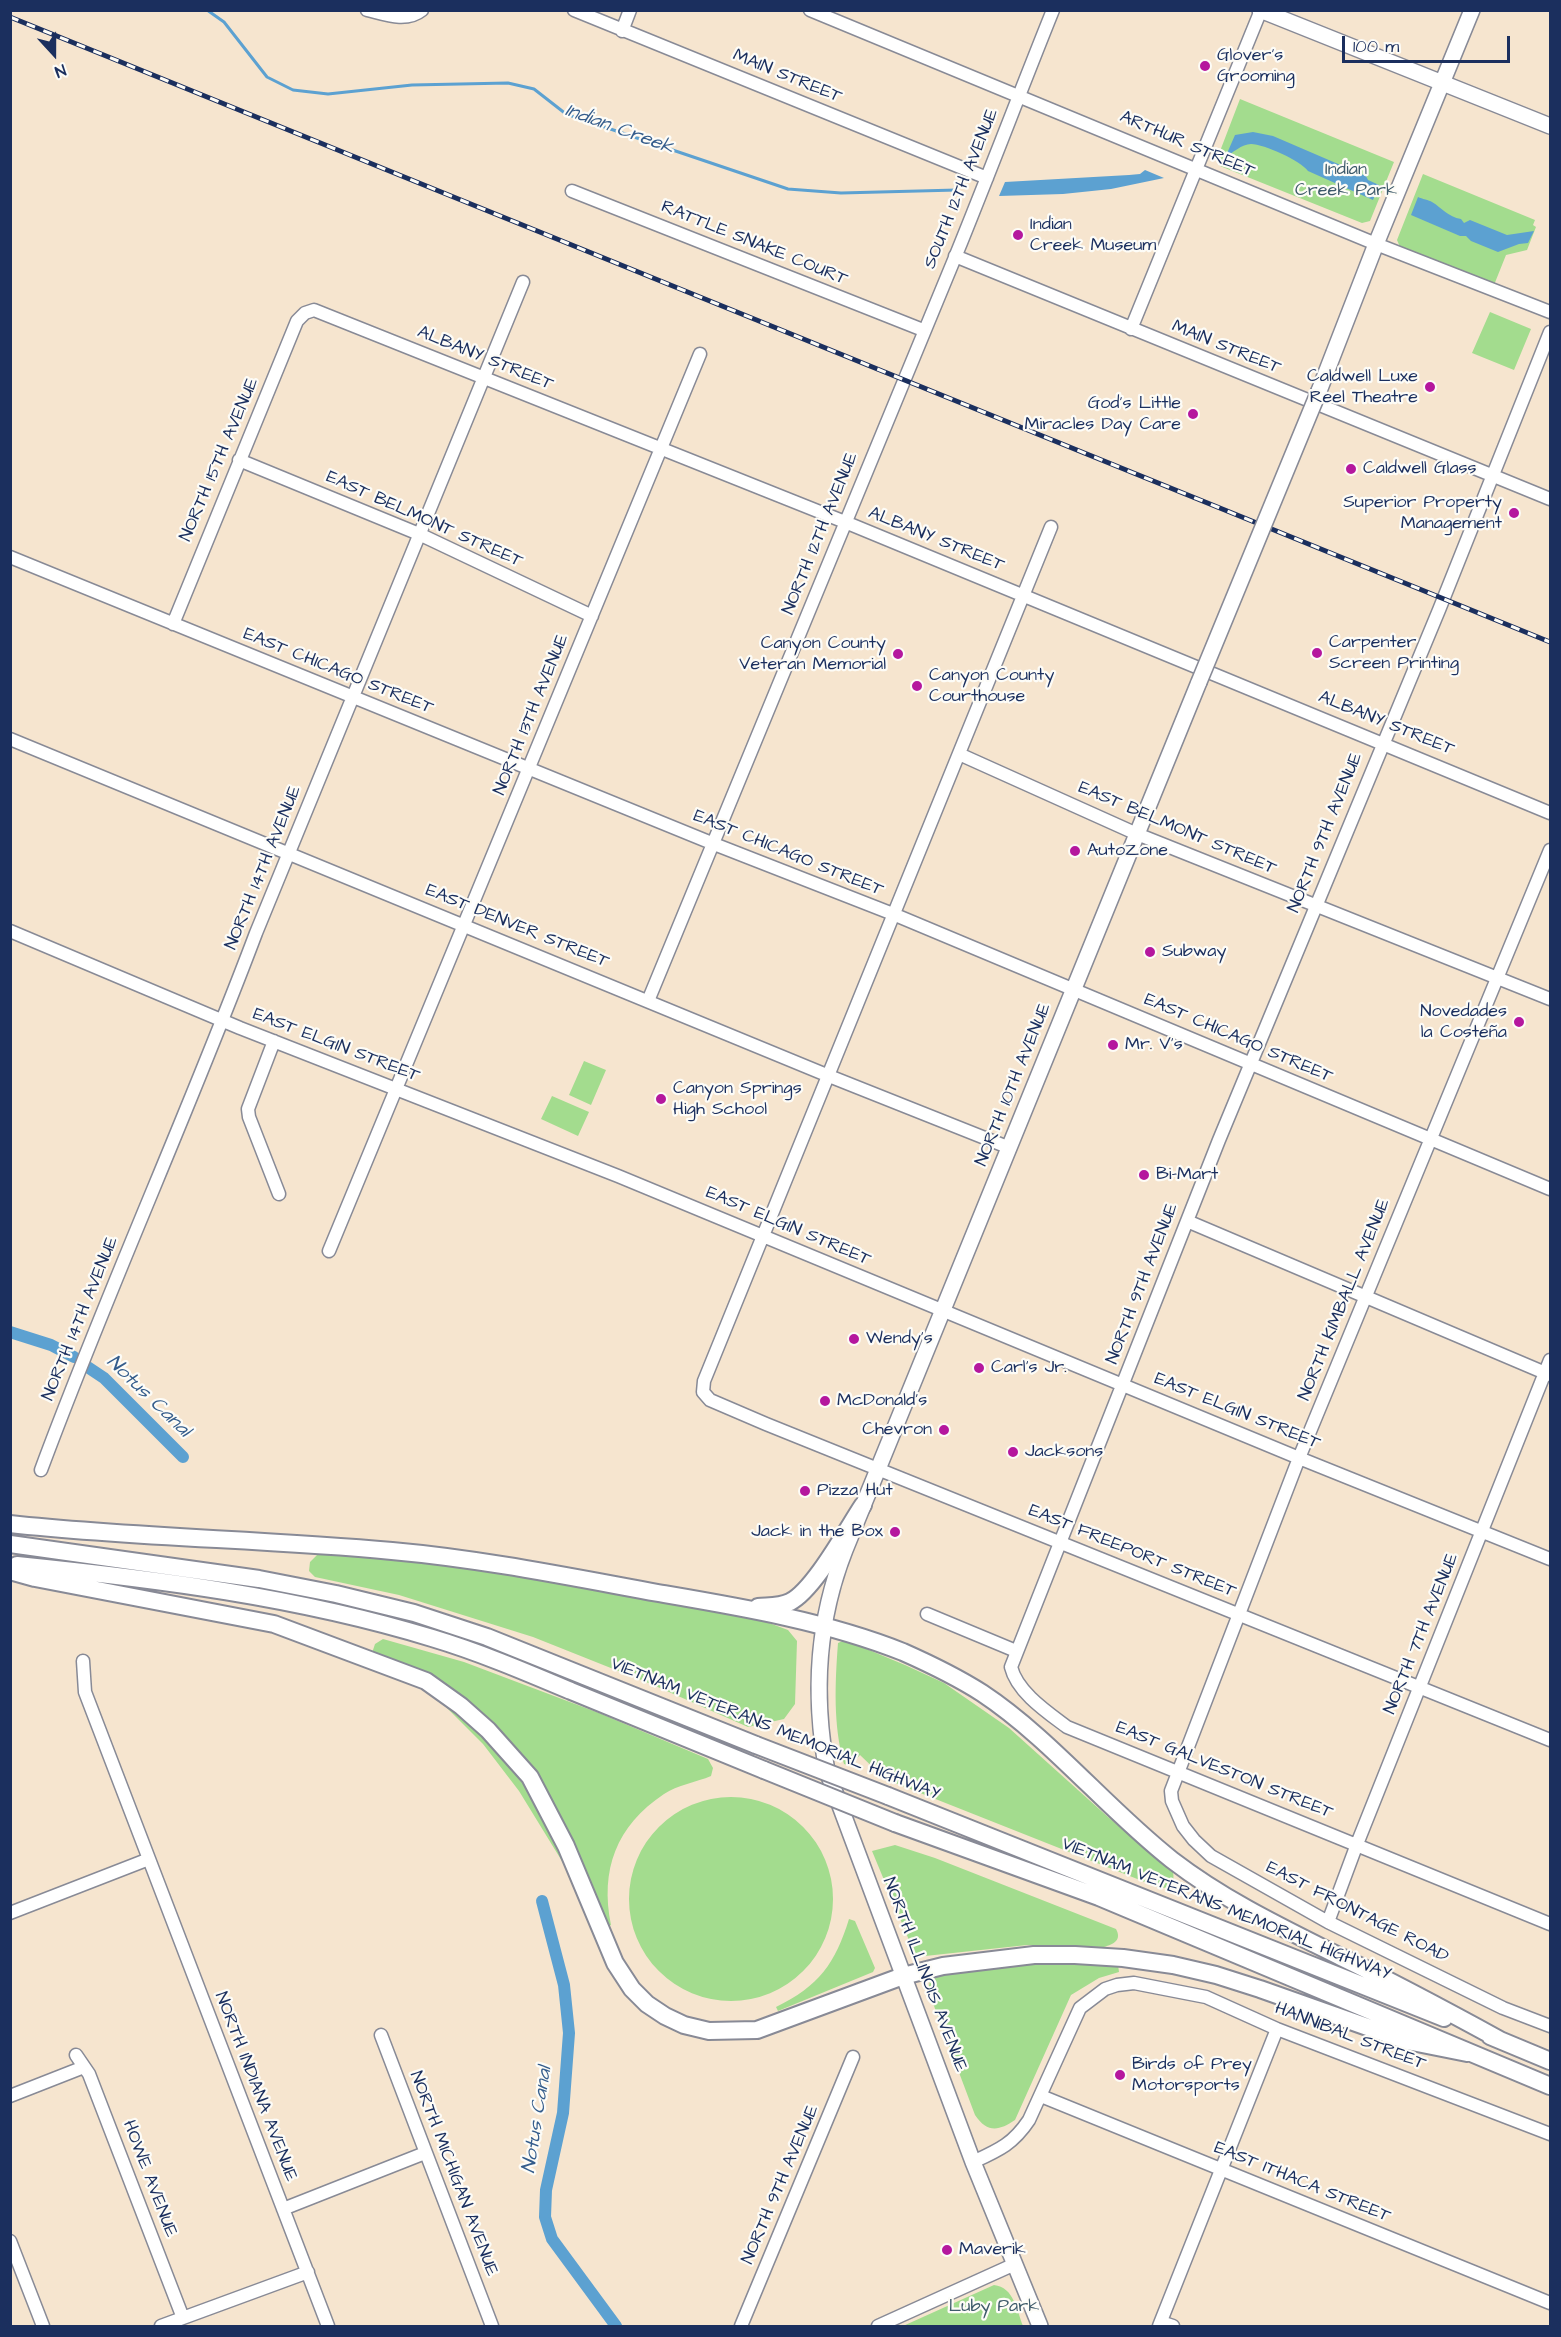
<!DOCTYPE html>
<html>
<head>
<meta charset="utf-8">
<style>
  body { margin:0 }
  #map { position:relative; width:1561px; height:2337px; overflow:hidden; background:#f6e5cf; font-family:"Architects Daughter",sans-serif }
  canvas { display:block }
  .frame { position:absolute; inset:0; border:12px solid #1b2f5e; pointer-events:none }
  .north { position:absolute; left:24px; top:24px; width:60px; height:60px; -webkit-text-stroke:4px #fdfcf7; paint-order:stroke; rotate:159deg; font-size:16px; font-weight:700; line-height:24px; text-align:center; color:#1b2f5e }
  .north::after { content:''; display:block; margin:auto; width:21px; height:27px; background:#1b2f5e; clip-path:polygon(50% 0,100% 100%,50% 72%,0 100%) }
  .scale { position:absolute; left:1342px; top:36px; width:168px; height:27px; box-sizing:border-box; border:3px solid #1b2f5e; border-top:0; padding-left:8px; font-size:18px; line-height:21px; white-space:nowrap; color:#1b2f5e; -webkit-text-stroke:4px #fdfcf7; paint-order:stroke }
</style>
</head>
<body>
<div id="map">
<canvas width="1561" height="2337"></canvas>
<div class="frame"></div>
<div class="north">N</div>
<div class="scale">100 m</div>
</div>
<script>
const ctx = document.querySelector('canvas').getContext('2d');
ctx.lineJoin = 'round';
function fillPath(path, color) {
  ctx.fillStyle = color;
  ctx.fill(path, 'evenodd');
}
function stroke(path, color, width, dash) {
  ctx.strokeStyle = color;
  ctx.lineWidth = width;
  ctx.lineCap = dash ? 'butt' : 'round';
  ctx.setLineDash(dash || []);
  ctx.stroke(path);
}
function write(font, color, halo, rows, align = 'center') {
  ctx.font = font + ' "Architects Daughter",sans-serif';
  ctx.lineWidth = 4.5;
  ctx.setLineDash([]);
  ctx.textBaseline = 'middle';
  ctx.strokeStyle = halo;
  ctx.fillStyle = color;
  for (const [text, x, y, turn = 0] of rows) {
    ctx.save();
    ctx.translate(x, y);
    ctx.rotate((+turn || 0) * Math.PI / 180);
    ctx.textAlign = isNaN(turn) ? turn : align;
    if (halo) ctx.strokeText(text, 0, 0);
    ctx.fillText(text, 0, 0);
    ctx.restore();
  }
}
const green = new Path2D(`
  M1240,99l154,63 -24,59 -8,2 -142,-57 -3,-7z
  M1423,174l112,46 -2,5 3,2 -9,23 -21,5 -12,30 -94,-38 -3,-7z
  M1490,312l41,17 -17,41 -42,-17z
  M584,1061l22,9 -15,35 -22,-10z
  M552,1096l37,16 -11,24 -37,-17z
  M319,1553l93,8 103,15 246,44 27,10 9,11 -2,63 -11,15 -36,8 -97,-43 -118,-47 -134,-42 -84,-18 -6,-6 1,-9z
  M383,1639l81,23 135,51 109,46 5,9 -2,8c-14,6 -34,9 -47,18 -48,32 -64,76 -53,131l-8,3 -84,-137 -36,-47 -41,-41 -70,-50 3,-9z
  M845,1640l60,25 39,18 65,45 99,89 65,55c2,11 -2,17 -13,16l-275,-109 -25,-24 -10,11 -6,-2c-11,-39 -9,-81 -6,-121z
  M629 1899a102 102 0 1 1 204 0a102 102 0 1 1-204 0Z
  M895,1845l40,13 181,71c6,11 -2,15 -12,18l-77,-2 -111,12 -44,-106z
  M849,1919l6,2 20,47 -2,4 -95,39 -2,-4c43,-21 59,-43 73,-88z
  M1029,1962h57l32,3 1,7 -20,6 -28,17 -56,125c-16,11 -28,13 -40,-5l-47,-125 2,-9 12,-7z
  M994,2285c20,2 23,26 29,41h-120z`);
const water = new Path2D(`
  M1253,132l20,4 93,40 2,4 11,5 -6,15 -65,-29c-7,-10 -44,-27 -57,-27 -9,0 -19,9 -26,14l10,-23z
  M1145,170l19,8 -53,11 -48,5 -64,2 6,-14 124,-7 11,-1z
  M1418,197c4,2 11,3 14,5 10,6 16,15 29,17l3,4 6,-3 37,15 27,-4 -6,12 -9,1 -21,8 -27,-11 -5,-5h-6l-49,-21z`);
const stream = new Path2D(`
  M207,10l17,12 43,55 26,13 35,4 84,-9 96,-2 26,6 32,25 222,75 53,4 116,-3`);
const canal = new Path2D(`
  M10,1332l41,13 23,12
  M86,1366l18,12 79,79
  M542,1901l22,84 5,48 -6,80 -17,77 -1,27 7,22 64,87`);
const minor = new Path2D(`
  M367,10c17,4 39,13 55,0
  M574,10l413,168
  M810,10l566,234 174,68
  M622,31l8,-21
  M572,191l351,139
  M955,256l595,243
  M1131,329l130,-319
  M1550,332l-111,278 -220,530 -208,527c6,25 36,45 56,60l483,197
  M239,460l180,74 173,82
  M1051,527c-117,285 -232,570 -347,854l-1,11 7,8 56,24 784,316
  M10,557l704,287 179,70 657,275
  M173,624l124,-303 8,-8 9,-3 531,212 705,291
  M10,739l819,337 181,72
  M959,754l178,80 413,165
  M1550,850l-251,608 -128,333 1,10 11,25 11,14 17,16 117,66 175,86 47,18
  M10,931l230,97 378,148 681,282 251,101
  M648,1001c104,-248 204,-498 308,-746 33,-81 64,-163 97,-245
  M274,1041l-26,68 1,8 30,77
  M1187,1221l363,154
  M329,1251l371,-897
  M41,1470c67,-181 147,-356 215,-537l267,-651
  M927,1614l89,37
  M83,1661l2,31 243,634
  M10,1913l139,-54
  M1328,1922l29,-78 193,-484
  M381,2035l111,291
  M76,2055l13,19 94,244
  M10,2096l74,-29
  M1041,2096l509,207
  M973,2162c26,-12 40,-18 56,-42l51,-112 25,-19 12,-4 17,-2 72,14 71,32 273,105
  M283,2209l142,-56
  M10,2241l33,85
  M1161,2322l12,4
  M161,2326l147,-54
  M741,2326l112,-269
  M878,2326l137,-62
  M1159,2326l118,-297`);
const major = new Path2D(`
  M1260,10l290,116
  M1319,391l57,-147 96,-234
  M1040,2326l-67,-164 -146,-391c-14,-75 -10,-150 18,-221l354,-868`);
const highway = new Path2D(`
  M10,1524c127,14 255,15 382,27 90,8 178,26 266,42 82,14 167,28 245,59 27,12 54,25 79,41 68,45 125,116 190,167 52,40 111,68 169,97 54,26 106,54 159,83
  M10,1544l249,35 77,15 78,19 73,24 269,108
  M17,1565c139,14 281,32 415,73 47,14 94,34 139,53 65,26 129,53 193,79
  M10,1571l25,7 239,46 152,57 35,25 27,24 42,47 36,69 49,117 17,26 15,15 18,12 19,9 25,6 48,-1 146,-54 40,-10 91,-11h41l48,3 50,7 43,10 44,14 147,52 60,12
  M758,1607c10,-1 22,0 32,-5 24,-12 57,-73 73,-97
  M888,1796l556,222
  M895,1823l204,74 451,189
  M1490,2036l60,25`);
const rail = new Path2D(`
  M10,17l1540,625`);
const majorBridge = new Path2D(`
  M1199,682l120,-291`);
const highwayBridge = new Path2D(`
  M756,1745l132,51
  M764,1770l131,53`);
const markers = [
  [1205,66,6,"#b5179e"],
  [1018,235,6,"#b5179e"],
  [1430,387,6,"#b5179e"],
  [1193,414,6,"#b5179e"],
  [1351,469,6,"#b5179e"],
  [1514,513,6,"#b5179e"],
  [1317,653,6,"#b5179e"],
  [898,654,6,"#b5179e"],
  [917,686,6,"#b5179e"],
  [1075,851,6,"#b5179e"],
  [1150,952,6,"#b5179e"],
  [1519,1022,6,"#b5179e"],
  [1113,1045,6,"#b5179e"],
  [661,1099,6,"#b5179e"],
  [1144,1175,6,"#b5179e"],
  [854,1339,6,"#b5179e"],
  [979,1368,6,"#b5179e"],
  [825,1401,6,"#b5179e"],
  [944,1430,6,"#b5179e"],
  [1013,1452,6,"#b5179e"],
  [805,1491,6,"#b5179e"],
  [895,1532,6,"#b5179e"],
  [1120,2075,6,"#b5179e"],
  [947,2250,6,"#b5179e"]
];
const poiNames = [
  ["Glover's",1217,56],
  ["Grooming",1217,77],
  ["Indian",1030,225],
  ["Creek Museum",1030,246],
  ["Caldwell Luxe",1418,377,"right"],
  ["Reel Theatre",1418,398,"right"],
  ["God's Little",1181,404,"right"],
  ["Miracles Day Care",1181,425,"right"],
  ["Caldwell Glass",1363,469],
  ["Superior Property",1502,503,"right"],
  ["Management",1502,524,"right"],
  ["Carpenter",1329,643],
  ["Screen Printing",1329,664],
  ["Canyon County",886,644,"right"],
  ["Veteran Memorial",886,665,"right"],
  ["Canyon County",929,676],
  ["Courthouse",929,697],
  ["AutoZone",1087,851],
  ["Subway",1162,952],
  ["Novedades",1507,1012,"right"],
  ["la Costeña",1507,1033,"right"],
  ["Mr. V's",1125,1045],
  ["Canyon Springs",673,1089],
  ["High School",673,1110],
  ["Bi-Mart",1156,1175],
  ["Wendy's",866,1339],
  ["Carl's Jr.",991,1368],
  ["McDonald's",837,1401],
  ["Chevron",932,1430,"right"],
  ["Jacksons",1025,1452],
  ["Pizza Hut",817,1491],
  ["Jack in the Box",883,1532,"right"],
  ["Birds of Prey",1132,2065],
  ["Motorsports",1132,2086],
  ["Maverik",959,2250]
];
const streetNames = [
  ["MAIN STREET",787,77,22],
  ["ARTHUR STREET",1187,145,23],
  ["SOUTH 12TH AVENUE",962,189,-68],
  ["RATTLE SNAKE COURT",754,244,22],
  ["MAIN STREET",1226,348,22],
  ["ALBANY STREET",485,359,22],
  ["NORTH 15TH AVENUE",220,460,-67],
  ["EAST BELMONT STREET",424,520,24],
  ["NORTH 12TH AVENUE",821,534,-68],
  ["ALBANY STREET",936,540,22],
  ["EAST CHICAGO STREET",338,672,22],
  ["NORTH 13TH AVENUE",532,715,-68],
  ["ALBANY STREET",1386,724,22],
  ["EAST BELMONT STREET",1177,829,23],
  ["NORTH 9TH AVENUE",1326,833,-68],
  ["EAST CHICAGO STREET",788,854,22],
  ["NORTH 14TH AVENUE",264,868,-68],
  ["EAST DENVER STREET",517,927,22],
  ["EAST CHICAGO STREET",1238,1039,23],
  ["EAST ELGIN STREET",336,1046,21],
  ["NORTH 10TH AVENUE",1014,1085,-68],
  ["EAST ELGIN STREET",788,1227,23],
  ["NORTH 9TH AVENUE",1143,1284,-69],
  ["NORTH KIMBALL AVENUE",1345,1300,-68],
  ["NORTH 14TH AVENUE",81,1319,-68],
  ["EAST ELGIN STREET",1237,1412,22],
  ["EAST FREEPORT STREET",1132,1552,22],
  ["NORTH 7TH AVENUE",1422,1634,-68],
  ["VIETNAM VETERANS MEMORIAL HIGHWAY",775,1730,22],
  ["EAST GALVESTON STREET",1224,1771,22],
  ["VIETNAM VETERANS MEMORIAL HIGHWAY",1226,1910,22],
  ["EAST FRONTAGE ROAD",1357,1913,27],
  ["NORTH ILLINOIS AVENUE",924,1975,69],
  ["HANNIBAL STREET",1350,2037,21],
  ["NORTH INDIANA AVENUE",255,2087,69],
  ["NORTH MICHIGAN AVENUE",453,2174,69],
  ["HOWE AVENUE",149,2179,69],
  ["EAST ITHACA STREET",1302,2183,22],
  ["NORTH 9TH AVENUE",781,2185,-67]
];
const parkNames = [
  ["Indian",1346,170],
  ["Creek Park",1346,191],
  ["Luby Park",994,2307]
];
const waterNames = [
  ["Indian Creek",619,130,20],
  ["Notus Canal",148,1397,44],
  ["Notus Canal",538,2120,-81]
];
fillPath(green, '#a3dc8e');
fillPath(water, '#5ca1d1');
stroke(stream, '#5ca1d1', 3);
stroke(canal, '#5ca1d1', 12);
stroke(minor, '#888a96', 15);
stroke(major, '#888a96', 18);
stroke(highway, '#888a96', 20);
stroke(minor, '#fff', 12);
stroke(major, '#fff', 15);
stroke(highway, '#fff', 16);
stroke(rail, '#1b2f5e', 5);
stroke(rail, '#fdfcf7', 3, [9]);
stroke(majorBridge, '#888a96', 18, []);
stroke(highwayBridge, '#888a96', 20, []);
stroke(majorBridge, '#fff', 15);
stroke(highwayBridge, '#fff', 16);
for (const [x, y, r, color] of markers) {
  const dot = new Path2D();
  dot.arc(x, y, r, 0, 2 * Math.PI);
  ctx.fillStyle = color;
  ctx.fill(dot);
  stroke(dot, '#fdfcf7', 2);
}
write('18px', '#1b2f5e', '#fdfcf7', poiNames, 'left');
write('18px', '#1b2f5e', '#fdfcf7', streetNames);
write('18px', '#3d5a6a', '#fdfcf7', parkNames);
write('italic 20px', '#355d8c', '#fdfcf7', waterNames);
</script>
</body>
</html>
